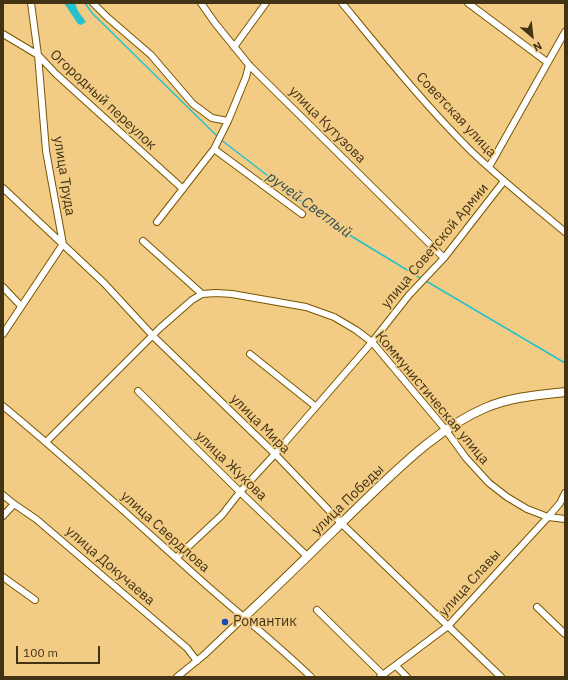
<!DOCTYPE html>
<html>
<head>
<meta charset="utf-8">
<style>
  body { margin:0 }
  #map { position:relative; width:568px; height:680px; overflow:hidden; background:#f2cc85; font-family:"IBM Plex Sans",sans-serif }
  canvas { display:block }
  .frame { position:absolute; inset:0; border:4px solid #423315; pointer-events:none }
  .north { position:absolute; left:512px; top:16px; width:40px; height:40px; -webkit-text-stroke:3px #f2cc85; paint-order:stroke; rotate:152deg; font-size:11px; font-weight:700; line-height:16px; text-align:center; color:#423315 }
  .north::after { content:''; display:block; margin:auto; width:14px; height:18px; background:#423315; clip-path:polygon(50% 0,100% 100%,50% 72%,0 100%) }
  .scale { position:absolute; left:16px; top:646px; width:84px; height:18px; box-sizing:border-box; border:2px solid #423315; border-top:0; padding-left:5px; font-size:12px; line-height:14px; white-space:nowrap; color:#423315; -webkit-text-stroke:3px #f2cc85; paint-order:stroke }
</style>
</head>
<body>
<div id="map">
<canvas width="568" height="680"></canvas>
<div class="frame"></div>
<div class="north">N</div>
<div class="scale">100 m</div>
</div>
<script>
const ctx = document.querySelector('canvas').getContext('2d');
ctx.lineJoin = 'round';
function fillPath(path, color) {
  ctx.fillStyle = color;
  ctx.fill(path, 'evenodd');
}
function stroke(path, color, width, dash) {
  ctx.strokeStyle = color;
  ctx.lineWidth = width;
  ctx.lineCap = dash ? 'butt' : 'round';
  ctx.setLineDash(dash || []);
  ctx.stroke(path);
}
function write(font, color, halo, rows, align = 'center') {
  ctx.font = font + ' "IBM Plex Sans",sans-serif';
  ctx.lineWidth = 3.5;
  ctx.setLineDash([]);
  ctx.textBaseline = 'middle';
  ctx.strokeStyle = halo;
  ctx.fillStyle = color;
  for (const [text, x, y, turn = 0] of rows) {
    ctx.save();
    ctx.translate(x, y);
    ctx.rotate((+turn || 0) * Math.PI / 180);
    ctx.textAlign = isNaN(turn) ? turn : align;
    if (halo) ctx.strokeText(text, 0, 0);
    ctx.fillText(text, 0, 0);
    ctx.restore();
  }
}
const water = new Path2D(`
  M64,3h11l3,8 8,11 -5,3 -3,-1z`);
const stream = new Path2D(`
  M85,3l7,10 125,123
  M220,139l108,83 94,57
  M426,281l139,82`);
const minor = new Path2D(`
  M93,3l14,14 44,38 42,49 19,14 16,3
  M201,3l14,20 34,42 195,193
  M342,3c41,50 82,101 128,147 30,29 63,55 95,82
  M468,3l79,59
  M3,34l35,21 18,19 127,115
  M234,47l32,-44
  M214,149l88,65
  M489,167l76,-135
  M3,188l101,95 49,53 122,118 66,69 160,154
  M157,222l57,-73 14,-28 18,-44 3,-12
  M143,241l59,53
  M3,287l18,19
  M3,334l60,-90 -17,-93 -8,-96 -7,-52
  M250,354l65,52
  M138,391l102,101 68,65
  M3,406c69,57 134,117 201,177 35,31 73,61 107,94
  M46,442l114,-114 32,-28 10,-6 14,-1 16,1 74,13 28,10 22,13 16,12 73,87 21,29 23,25 18,14 20,12 21,8 17,2
  M3,495l11,9 22,15 151,129 10,13
  M3,516l11,-12
  M176,558l46,-43 18,-23 35,-38 97,-112 37,-47 35,-37 60,-77
  M3,577l32,23
  M537,607l28,27
  M317,610l66,65
  M396,666l11,11
  M177,677l27,-22 39,-37
  M380,677l68,-51 100,-109 12,-14 5,-10`);
const tertiary = new Path2D(`
  M243,618c40,-37 79,-76 118,-114 37,-35 77,-76 124,-96 25,-11 53,-13 80,-16`);
const markers = [
  [225,622,4,"#164bb7"]
];
const streetNames = [
  ["Огородный переулок",103,100,43],
  ["Советская улица",456,115,47],
  ["улица Кутузова",327,125,45],
  ["улица Труда",64,176,81],
  ["улица Советской Армии",435,246,-50],
  ["Коммунистическая улица",432,398,50],
  ["улица Мира",260,424,45],
  ["улица Жукова",231,466,44],
  ["улица Победы",348,500,-44],
  ["улица Свердлова",165,532,42],
  ["улица Докучаева",110,566,41],
  ["улица Славы",470,583,-48]
];
const poiNames = [
  ["Романтик",233,622]
];
const waterNames = [
  ["ручей Светлый",309,205,36]
];
fillPath(water, '#25c2cd');
stroke(stream, '#25c2cd', 1.5);
stroke(minor, '#785600', 8);
stroke(tertiary, '#785600', 10);
stroke(minor, '#fff', 6);
stroke(tertiary, '#fff', 8);
for (const [x, y, r, color] of markers) {
  const dot = new Path2D();
  dot.arc(x, y, r, 0, 2 * Math.PI);
  ctx.fillStyle = color;
  ctx.fill(dot);
  stroke(dot, '#f2cc85', 1.5);
}
write('14px', '#423315', '#f2cc85', streetNames);
write('14px', '#423315', '#f2cc85', poiNames, 'left');
write('italic 15px', '#2e4d4f', '#f2cc85', waterNames);
</script>
</body>
</html>
